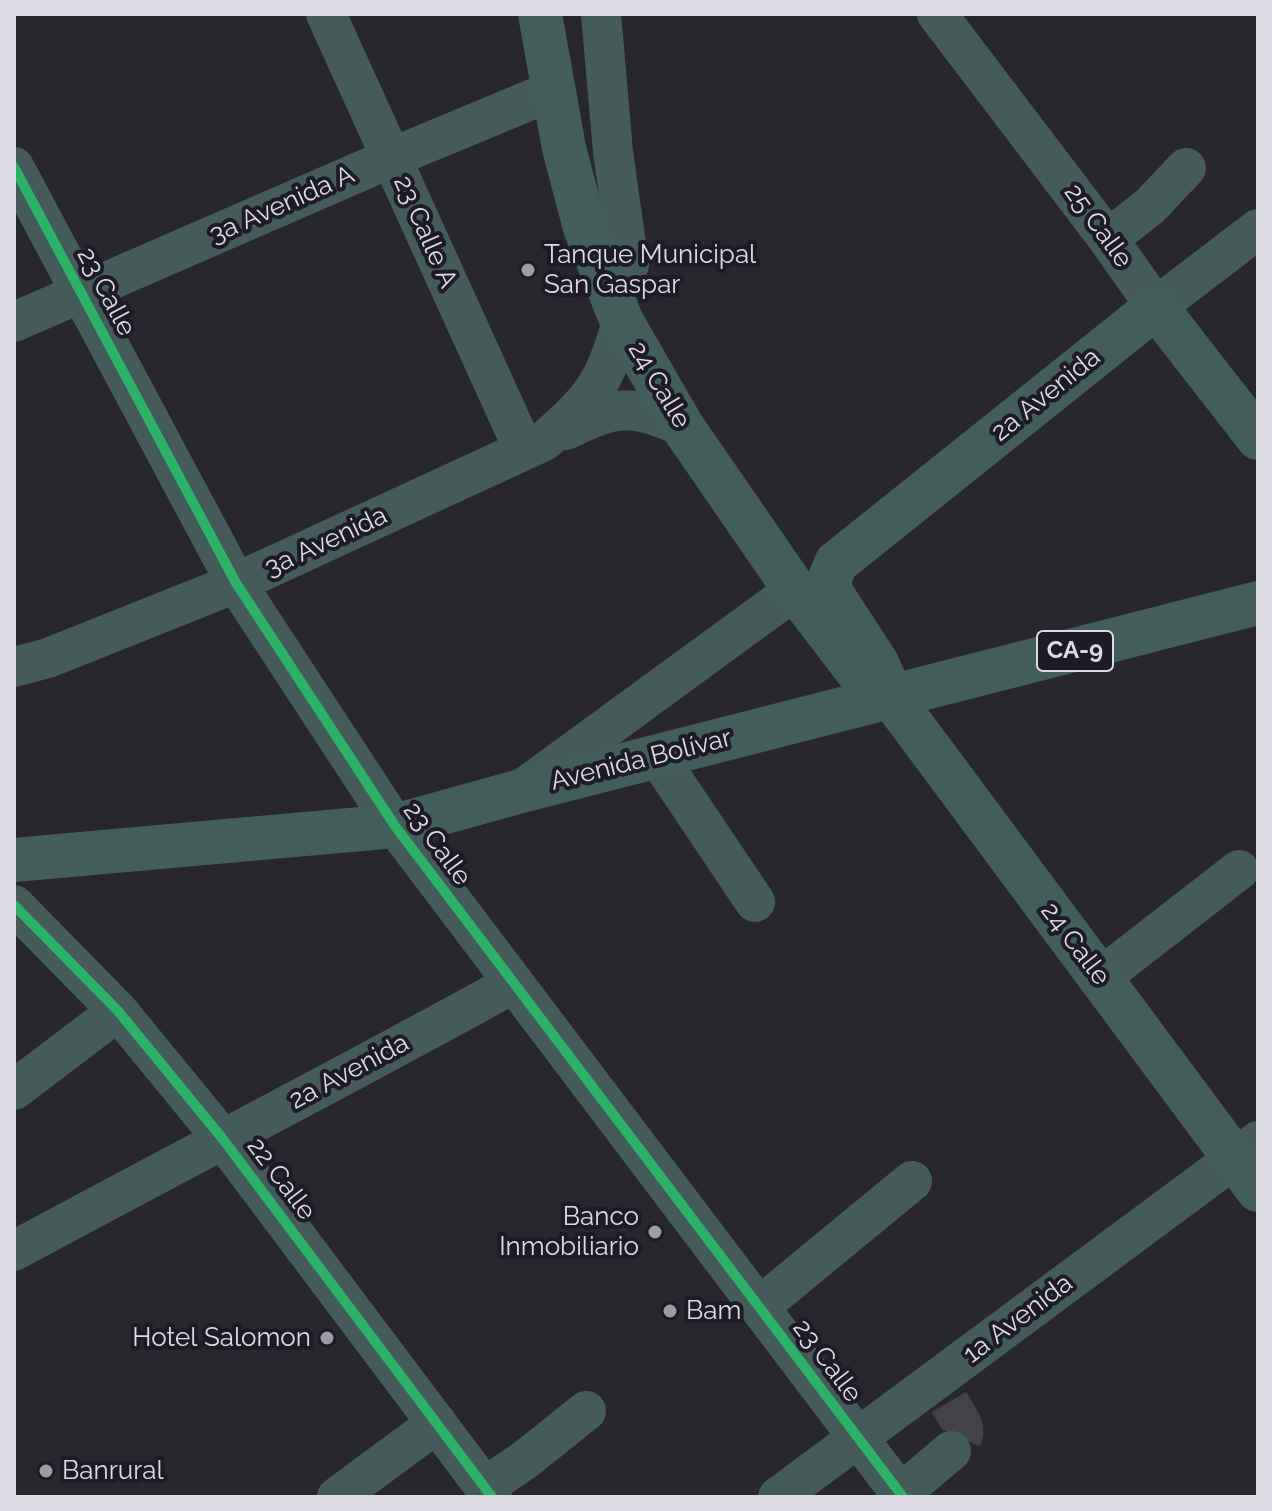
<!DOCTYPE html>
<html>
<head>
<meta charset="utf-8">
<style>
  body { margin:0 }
  #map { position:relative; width:1272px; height:1511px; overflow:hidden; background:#28272e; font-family:Raleway,sans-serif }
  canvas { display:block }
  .frame { position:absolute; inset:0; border:16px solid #dcdbe4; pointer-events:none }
</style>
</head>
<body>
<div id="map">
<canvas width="1272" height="1511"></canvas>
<div class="frame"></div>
</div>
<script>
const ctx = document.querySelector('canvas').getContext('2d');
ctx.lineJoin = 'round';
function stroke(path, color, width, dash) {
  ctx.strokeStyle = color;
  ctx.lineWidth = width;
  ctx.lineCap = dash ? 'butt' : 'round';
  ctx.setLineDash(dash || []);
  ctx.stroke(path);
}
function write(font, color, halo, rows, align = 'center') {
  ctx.font = font + ' Raleway,sans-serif';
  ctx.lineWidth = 8;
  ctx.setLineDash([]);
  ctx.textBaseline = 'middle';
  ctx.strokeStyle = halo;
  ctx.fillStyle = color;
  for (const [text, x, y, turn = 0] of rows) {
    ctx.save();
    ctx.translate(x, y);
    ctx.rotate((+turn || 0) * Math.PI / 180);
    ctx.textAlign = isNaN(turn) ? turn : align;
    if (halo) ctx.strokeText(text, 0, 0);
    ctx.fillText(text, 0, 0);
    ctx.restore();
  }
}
const minorTunnel = new Path2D(`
  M949,1402c12,21 24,30 2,49`);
const minor = new Path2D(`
  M326,14l198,436
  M601,14l12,138 16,113
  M937,14l171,225 48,68 102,-78
  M14,167l222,416 159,243 508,671
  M1108,239l42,-33 36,-38
  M14,322l377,-164 161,-67
  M566,430c52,-25 63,-26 116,-4
  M14,667l34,-9 188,-75 308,-142c48,-41 61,-58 78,-119
  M657,756l98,146
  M524,788l271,-198
  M14,905l104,106 104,127 270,359
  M1100,978l139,-108
  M14,1090l104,-79
  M14,1251c166,-90 334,-176 500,-268
  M759,1307l153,-126
  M485,1487l41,-28 60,-48
  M900,1494l51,-43
  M337,1497l100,-74
  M778,1497l480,-356`);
const major = new Path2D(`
  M540,14l24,134 21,80 37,94 60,104 113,164 65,85 32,23
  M836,563l-7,18 3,13 45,69 15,35 366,492
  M836,563l320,-256 102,131
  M14,860l381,-34 126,-35 737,-188`);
const cycleway = new Path2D(`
  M14,167l222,416 159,243 508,671
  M14,905l104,106 104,127 270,359`);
const markers = [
  [528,270,8,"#9d9ca4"],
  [655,1232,8,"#9d9ca4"],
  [670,1311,8,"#9d9ca4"],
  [327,1338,8,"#9d9ca4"],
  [46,1471,8,"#9d9ca4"]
];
const shields = [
  [1075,651,76]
];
const shieldNames = [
  ["CA-9",1075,651]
];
const streetNames = [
  ["3a Avenida A",282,205,-24],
  ["25 Calle",1098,226,54],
  ["23 Calle A",425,232,66],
  ["23 Calle",106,292,62],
  ["24 Calle",659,385,59],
  ["2a Avenida",1046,395,-39],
  ["3a Avenida",326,542,-25],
  ["Avenida Bolívar",641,760,-14],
  ["23 Calle",437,844,54],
  ["24 Calle",1075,944,53],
  ["2a Avenida",349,1072,-28],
  ["22 Calle",281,1179,53],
  ["1a Avenida",1018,1319,-37],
  ["23 Calle",827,1361,53]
];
const poiNames = [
  ["Tanque Municipal",544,255],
  ["San Gaspar",544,285],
  ["Banco",639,1217,"right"],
  ["Inmobiliario",639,1247,"right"],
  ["Bam",686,1311],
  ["Hotel Salomon",311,1338,"right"],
  ["Banrural",62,1471]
];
stroke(minorTunnel, '#434249', 40, [40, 20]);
stroke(minor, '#455b5a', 40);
stroke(major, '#435d5a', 44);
stroke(cycleway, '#2db169', 10);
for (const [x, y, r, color] of markers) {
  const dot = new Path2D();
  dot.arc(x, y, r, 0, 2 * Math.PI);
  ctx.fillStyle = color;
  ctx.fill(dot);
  stroke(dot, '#1d1b27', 3);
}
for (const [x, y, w] of shields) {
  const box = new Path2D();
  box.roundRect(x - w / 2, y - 20, w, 40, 6);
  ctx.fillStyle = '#1d1b27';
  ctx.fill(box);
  stroke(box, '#dcdbe4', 2);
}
write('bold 24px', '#dcdbe4', null, shieldNames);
write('26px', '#dcdbe4', '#1d1b27', streetNames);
write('26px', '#dcdbe4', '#1d1b27', poiNames, 'left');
</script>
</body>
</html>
